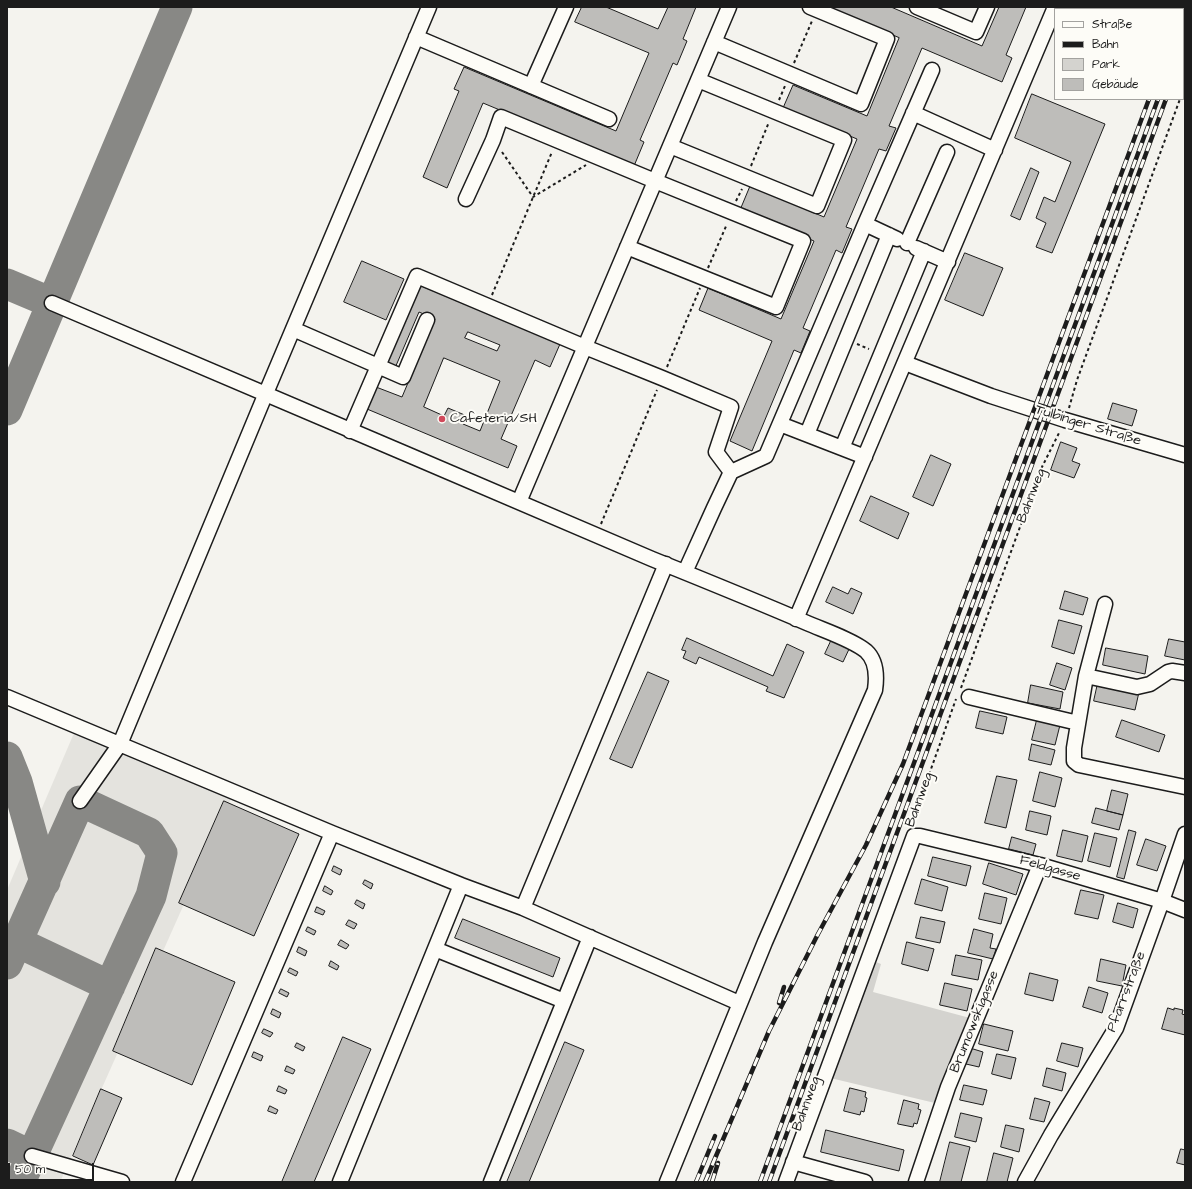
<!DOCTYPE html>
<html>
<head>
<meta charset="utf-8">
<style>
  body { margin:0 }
  #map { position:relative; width:1192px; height:1189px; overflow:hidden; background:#f4f3ee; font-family:"Architects Daughter",sans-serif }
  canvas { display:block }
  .frame { position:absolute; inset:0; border:8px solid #1c1c1c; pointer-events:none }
  .legend { position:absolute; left:1054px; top:8px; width:130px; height:92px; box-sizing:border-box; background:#fdfcf7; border:1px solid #a3a29f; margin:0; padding:5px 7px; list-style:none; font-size:12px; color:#1c1c1c }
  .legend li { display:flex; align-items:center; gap:8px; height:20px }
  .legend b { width:20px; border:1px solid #a3a29f }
  .scale { position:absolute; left:8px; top:1163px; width:86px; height:18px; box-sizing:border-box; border:2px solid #1c1c1c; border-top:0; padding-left:5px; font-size:12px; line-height:14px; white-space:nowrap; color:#1c1c1c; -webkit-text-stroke:3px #fdfcf7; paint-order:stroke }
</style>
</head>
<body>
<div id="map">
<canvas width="1192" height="1189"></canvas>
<div class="frame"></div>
<ul class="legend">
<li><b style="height:5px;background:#fdfcf7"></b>Straße</li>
<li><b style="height:5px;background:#1c1c1c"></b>Bahn</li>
<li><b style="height:11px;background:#d4d3cf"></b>Park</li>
<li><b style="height:11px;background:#bebdba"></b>Gebäude</li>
</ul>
<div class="scale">50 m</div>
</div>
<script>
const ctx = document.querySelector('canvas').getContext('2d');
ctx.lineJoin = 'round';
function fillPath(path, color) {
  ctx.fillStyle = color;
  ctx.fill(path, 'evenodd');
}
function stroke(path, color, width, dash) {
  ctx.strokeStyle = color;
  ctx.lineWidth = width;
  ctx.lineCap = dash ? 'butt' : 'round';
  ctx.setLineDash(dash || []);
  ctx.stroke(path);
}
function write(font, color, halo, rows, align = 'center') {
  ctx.font = font + ' "Architects Daughter",sans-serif';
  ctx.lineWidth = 4;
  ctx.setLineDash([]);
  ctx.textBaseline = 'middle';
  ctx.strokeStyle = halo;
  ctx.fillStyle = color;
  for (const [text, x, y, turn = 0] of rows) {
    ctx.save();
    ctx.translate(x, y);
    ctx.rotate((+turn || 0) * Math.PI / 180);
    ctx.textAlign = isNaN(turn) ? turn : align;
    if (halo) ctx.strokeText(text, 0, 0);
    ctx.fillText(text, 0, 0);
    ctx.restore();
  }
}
const built = new Path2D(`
  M77,726l157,66 -174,390h-53v-292z`);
const green = new Path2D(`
  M866,958l15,6 -8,28 97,26 -35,85 -113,-27z`);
const taxiway = new Path2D(`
  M7,284l45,19
  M7,410l170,-403
  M7,757l10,25 28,100
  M17,942l93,44
  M7,964l73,-163 69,32 13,20 -11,43 -131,286
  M7,1144l25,12`);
const building = new Path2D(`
  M582,7h24l52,22 10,-22h28l-13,32 4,2 -10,24 -4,-2 -33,77 4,2 -10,24 -151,-63 -36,85 -24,-11 36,-86 -5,-2 10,-22 152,64 33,-78 -74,-31z
  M825,7h66l91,39 17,-39h27l-20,48 6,3 -10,24 -80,-34 -33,78 7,2 -10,23 -7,-2 -33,78 6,2 -10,24 -6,-3 -33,78 7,3 -9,22 -7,-3 -42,101 -22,-10 42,-100 -73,-31 9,-22 73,31 33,-78 -74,-31 10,-24 74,31 33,-78 -74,-31 10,-23 74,31 32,-78z
  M1032,94l73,30 -53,129 -16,-6 10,-24 -10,-5 8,-21 11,5 16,-40 -56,-24z
  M1031,168l8,4 -19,48 -9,-4z
  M965,253l38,15 -20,48 -38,-16z
  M362,261l42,18 -18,41 -42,-18z
  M419,285l141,59 -10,23 -15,-7 -34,79 16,7 -9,22 -141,-59 9,-22 26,10 33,-78 -16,-7 -24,56 -9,-4zM468,332l32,13 -3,6 -32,-13zM444,358l56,23 -20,50 -17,-7 4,-8 -19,-8 -4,8 -20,-9z
  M1113,403l24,7 -5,16 -24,-7z
  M1061,442l16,6 -5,13 8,3 -6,14 -23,-8z
  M931,455l20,9 -18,42 -20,-9z
  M871,496l38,17 -11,26 -38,-18z
  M833,587l15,7 3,-6 11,5 -9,21 -27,-12z
  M1065,591l23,7 -5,17 -23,-6z
  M1059,620l23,6 -8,28 -22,-7z
  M687,638l86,38 14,-32 17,8 -20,46 -18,-7 2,-4 -69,-30 -3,7 -13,-6 3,-7 -4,-1z
  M832,639l18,8 -7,15 -18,-8z
  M1169,639l16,3v18l-20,-4z
  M1106,648l42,8 -3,18 -42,-9z
  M1057,663l15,5 -7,22 -15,-5z
  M648,672l21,9 -37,87 -22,-9z
  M1098,683l41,9 -4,18 -41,-9z
  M1031,685l32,7 -3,17 -32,-6z
  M980,711l27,6 -4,17 -27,-6z
  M1037,720l23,5 -5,20 -23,-5z
  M1122,720l43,15 -6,17 -43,-15z
  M1032,744l23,6 -4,15 -22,-5z
  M1040,772l22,6 -7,29 -22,-6z
  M997,776l20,4 -11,48 -21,-5z
  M1112,790l16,4 -5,21 -16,-4z
  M224,801l75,33 -45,102 -75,-33z
  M1096,808l27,7 -4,15 -27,-7z
  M1030,811l21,5 -4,19 -21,-5z
  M1063,830l25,6 -6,26 -25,-6z
  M1129,830l7,2 -12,47 -7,-2z
  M1095,833l22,5 -7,29 -22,-6z
  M1012,837l24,7 -3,11 -24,-6z
  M1146,839l20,7 -9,25 -20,-6z
  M933,857l38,9 -5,20 -38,-10z
  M989,863l34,11 -7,21 -33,-11z
  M334,866l8,4 -2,5 -8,-4z
  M922,879l26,8 -6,24 -27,-7z
  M365,880l8,4 -2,5 -8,-5z
  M325,886l8,5 -2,4 -8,-4z
  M1081,890l23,5 -6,24 -23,-5z
  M985,893l22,5 -6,26 -22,-5z
  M357,900l8,4 -2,5 -8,-5z
  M1118,903l20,6 -5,19 -20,-6z
  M317,907l8,4 -2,4 -8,-3z
  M921,917l24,5 -5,21 -24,-5z
  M463,919l97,39 -7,19 -98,-39z
  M349,920l8,4 -3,5 -8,-4z
  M308,927l8,4 -2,4 -8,-4z
  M974,929l19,5 -3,14 6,1 -3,10 -25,-6z
  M341,940l8,5 -3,4 -8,-4z
  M907,942l27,7 -6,22 -26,-7z
  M299,947l8,4 -2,5 -8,-4z
  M156,948l79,34 -43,103 -79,-34z
  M956,955l26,5 -4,20 -26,-5z
  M1101,959l25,6 -4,21 -25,-5z
  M331,961l8,5 -2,4 -8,-4z
  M290,968l8,4 -2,4 -8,-4z
  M1030,973l28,7 -5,21 -28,-7z
  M945,983l27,6 -5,22 -27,-6z
  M1089,987l19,6 -6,20 -19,-6z
  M281,989l8,4 -2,4 -8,-4z
  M1168,1008l6,2v-2l9,2 -1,4 3,1v20l-23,-6z
  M273,1009l8,4 -2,5 -8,-4z
  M984,1024l29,7 -5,20 -29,-7z
  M264,1029l9,4 -3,4 -8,-4z
  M343,1037l28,12 -57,133h-32z
  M565,1042l19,8 -55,132h-22z
  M297,1043l8,4 -2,4 -8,-4z
  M1062,1043l21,5 -5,19 -21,-6z
  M970,1048l13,4 -4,15 -13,-3z
  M254,1052l9,4 -2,5 -9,-4z
  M997,1054l19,4 -5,21 -19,-5z
  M287,1066l8,4 -2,4 -8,-3z
  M1047,1068l19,5 -4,18 -19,-5z
  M964,1085l23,5 -4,15 -23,-5z
  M279,1086l8,4 -2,4 -8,-3z
  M850,1088l16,4 -1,5 2,1 -3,14 -3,-1 -1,4 -16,-4z
  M101,1089l21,9 -29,67 -20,-9z
  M1035,1098l15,4 -6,20 -14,-3z
  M904,1100l15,4 -1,5 3,1 -4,14 -3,-1 -1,4 -15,-3z
  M270,1106l8,4 -2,4 -8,-3z
  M961,1113l21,5 -6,24 -21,-5z
  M1006,1125l18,4 -5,23 -18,-5z
  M826,1130l78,20 -5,21 -78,-19z
  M950,1142l20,5 -9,35h-21z
  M1181,1149l4,1v15l-8,-2z
  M994,1153l19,5 -6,24h-20z`);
const path = new Path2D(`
  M794,63l18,-42
  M1183,92l2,-6
  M779,100l6,-14
  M502,152l31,45 53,-32
  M751,166l18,-44
  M736,201l6,-12
  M708,268l19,-44
  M492,295l60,-143
  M857,344l12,5
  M667,367l33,-79
  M1069,408l8,-28 103,-281
  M601,524l56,-134
  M961,688l81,-221 18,-36
  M911,825l45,-126`);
const minor = new Path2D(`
  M917,7l59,25 11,-25
  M416,37l193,82
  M714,42l147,62 26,-65 -77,-32
  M531,86l35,-79
  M913,113l82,37
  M670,146l147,60 27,-66 -146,-60
  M466,199l27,-59 8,-23 154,64 148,60 -27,66 -149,-60
  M865,224l32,15
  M907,243l40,-91
  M916,248l32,14
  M52,303c200,84 400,171 600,256 52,21 104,42 155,64 16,7 46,17 59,28 11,10 11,25 9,39l-110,252 -98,240
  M293,329l110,48 24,-57
  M905,363l86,33 74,24 120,35
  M780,424l85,33
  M350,431l67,-155 168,71 77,31 69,29 -15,45 15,20 -17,36 -29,64
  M807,434l82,-199
  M842,448l82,-197
  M731,472l35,-16 99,-232 67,-154
  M519,502l210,-495
  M1105,604l-19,72 -12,72v13l5,4 106,22
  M796,619l259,-612
  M1086,676l51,11 13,-3 18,-12 4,-1 13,2
  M7,697l325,136 129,52 62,23 216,95
  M969,697l109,26
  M80,801l40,-57 146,-351 163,-386
  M523,908l143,-344
  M435,949l129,52
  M32,1156l90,26
  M793,1162l72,20
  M183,1182l149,-349
  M340,1182l121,-297
  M491,1182l99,-245
  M786,1182l128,-346h6l120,29 122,36 23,9
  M916,1182l32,-95 92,-222
  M1025,1182l26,-47 65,-107 46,-127 23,-67`);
const rail = new Path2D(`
  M1182,9l1,-2
  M1183,32l2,-5
  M1183,52l2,-6
  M779,1003l5,-16
  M696,1182l19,-46
  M705,1182l64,-151 49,-97 48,-89 37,-81 246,-665
  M712,1182l6,-19
  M760,1182l398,-1083
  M769,1182l397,-1083`);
const markers = [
  [442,419,4,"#d1495b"]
];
const poiNames = [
  ["Cafeteria/SH",450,419]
];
const streetNames = [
  ["Tulbinger Straße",1088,426,17],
  ["Bahnweg",1032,496,-69],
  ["Bahnweg",920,800,-70],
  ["Feldgasse",1050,869,16],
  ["Pfarrstraße",1127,992,-69],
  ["Brumowskigasse",975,1022,-68],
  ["Bahnweg",807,1104,-70]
];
fillPath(built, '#e4e3de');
fillPath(green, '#d4d3cf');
stroke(taxiway, '#888885', 31);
fillPath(building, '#bebdba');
stroke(building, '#1c1c1c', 1);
stroke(minor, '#1c1c1c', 17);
stroke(path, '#1c1c1c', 2, [3, 3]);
stroke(minor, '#fdfcf7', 14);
stroke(rail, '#1c1c1c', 4.5);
stroke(rail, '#fdfcf7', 3, [9]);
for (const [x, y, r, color] of markers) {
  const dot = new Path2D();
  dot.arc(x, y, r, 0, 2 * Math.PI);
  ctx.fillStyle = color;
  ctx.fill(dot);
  stroke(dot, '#fdfcf7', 1.5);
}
write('14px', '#1c1c1c', '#fdfcf7', poiNames, 'left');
write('14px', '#1c1c1c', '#fdfcf7', streetNames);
</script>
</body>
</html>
